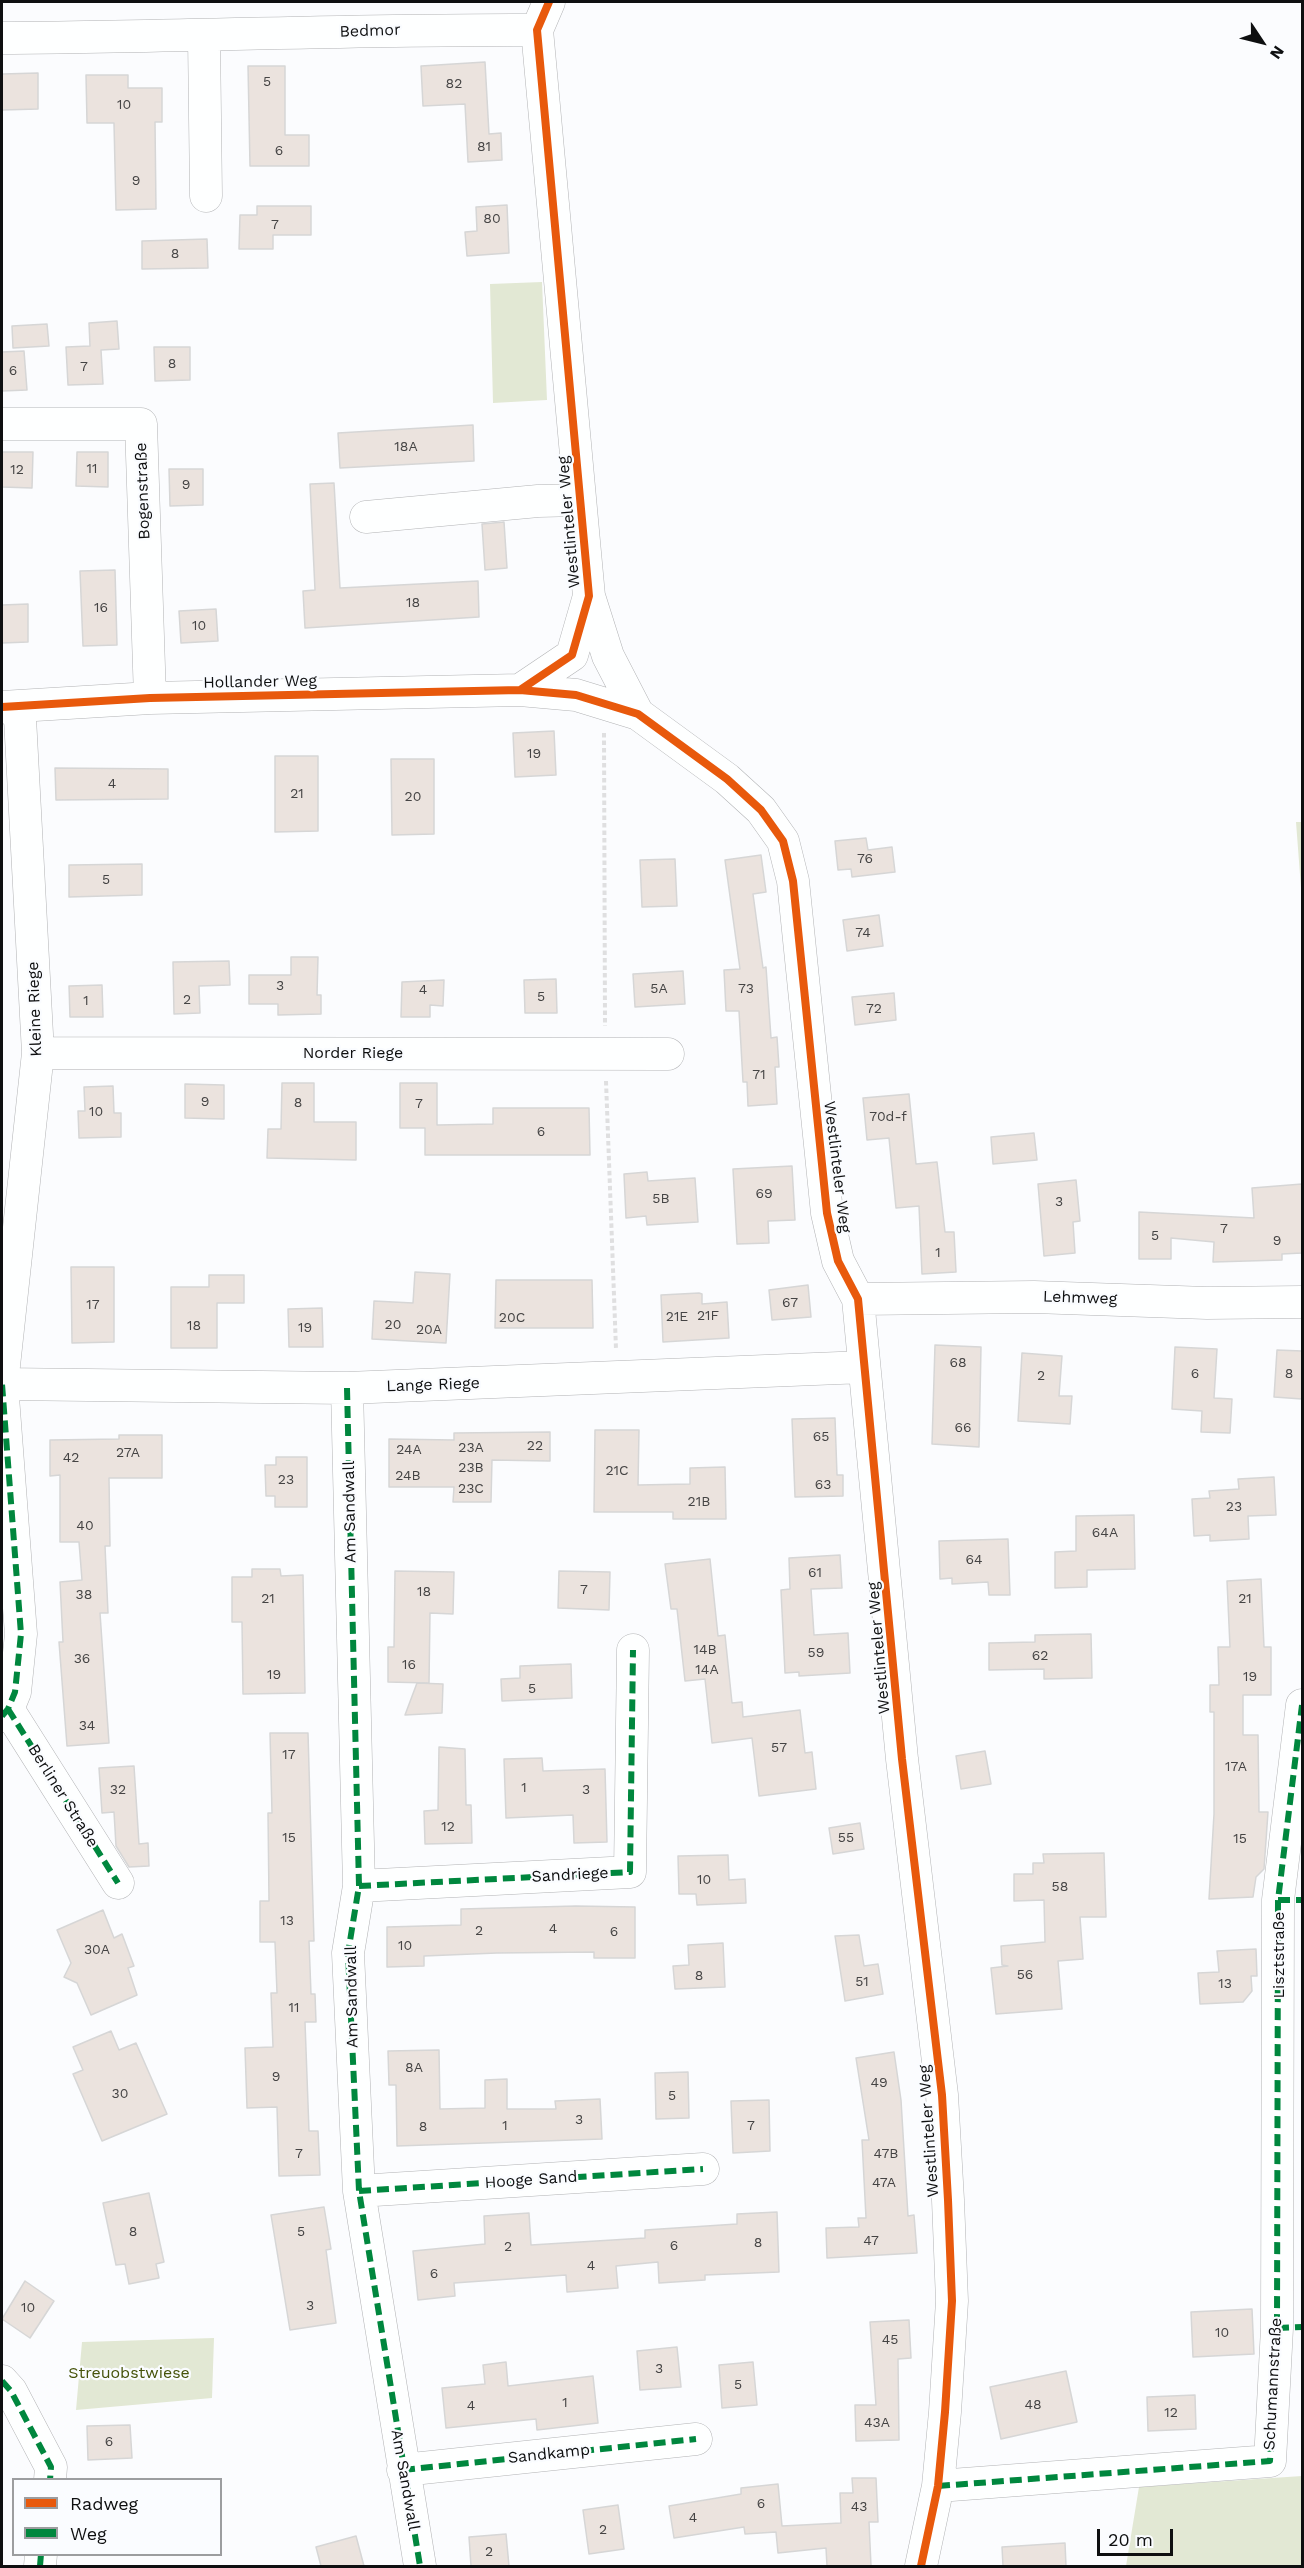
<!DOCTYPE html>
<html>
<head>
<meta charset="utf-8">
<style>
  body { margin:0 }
  #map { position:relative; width:1304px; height:2568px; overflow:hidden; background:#fbfcfe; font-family:"Work Sans",sans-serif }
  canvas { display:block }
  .frame { position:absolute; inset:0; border:3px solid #0e0f10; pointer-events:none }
  .legend { position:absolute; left:12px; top:2478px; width:210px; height:78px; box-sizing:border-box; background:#fafcff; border:2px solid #9c9d9f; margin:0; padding:8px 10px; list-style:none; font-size:18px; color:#0e0f10 }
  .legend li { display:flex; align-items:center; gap:12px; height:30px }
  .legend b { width:30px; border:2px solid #9c9d9f }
  .north { position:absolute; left:1232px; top:12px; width:60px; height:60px; -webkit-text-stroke:4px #fafcff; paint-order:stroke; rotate:125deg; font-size:16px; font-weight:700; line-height:24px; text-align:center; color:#0e0f10 }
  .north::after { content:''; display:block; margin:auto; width:21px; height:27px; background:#0e0f10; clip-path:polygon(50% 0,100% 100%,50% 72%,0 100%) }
  .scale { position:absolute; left:1097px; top:2529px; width:76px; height:27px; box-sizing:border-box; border:3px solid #0e0f10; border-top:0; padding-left:8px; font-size:18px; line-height:21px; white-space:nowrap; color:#0e0f10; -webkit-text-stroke:4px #fafcff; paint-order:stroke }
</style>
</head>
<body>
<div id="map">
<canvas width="1304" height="2568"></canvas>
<div class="frame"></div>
<ul class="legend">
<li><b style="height:8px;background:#e8590c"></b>Radweg</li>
<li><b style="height:8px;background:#00873e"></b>Weg</li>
</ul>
<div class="north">N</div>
<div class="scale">20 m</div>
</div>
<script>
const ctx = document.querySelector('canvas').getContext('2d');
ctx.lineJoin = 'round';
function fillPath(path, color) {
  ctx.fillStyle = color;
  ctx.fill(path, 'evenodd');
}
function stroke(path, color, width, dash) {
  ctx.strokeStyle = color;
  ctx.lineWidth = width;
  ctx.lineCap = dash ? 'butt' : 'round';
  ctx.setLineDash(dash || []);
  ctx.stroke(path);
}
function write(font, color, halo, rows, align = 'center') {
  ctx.font = font + ' "Work Sans",sans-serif';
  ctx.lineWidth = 4.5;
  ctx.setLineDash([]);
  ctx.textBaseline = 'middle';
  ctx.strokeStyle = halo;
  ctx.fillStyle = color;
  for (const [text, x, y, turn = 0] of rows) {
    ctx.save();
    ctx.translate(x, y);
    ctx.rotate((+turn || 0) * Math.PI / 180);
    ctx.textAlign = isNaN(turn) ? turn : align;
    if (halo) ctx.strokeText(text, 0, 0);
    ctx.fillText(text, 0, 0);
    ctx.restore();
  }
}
const green = new Path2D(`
  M542,282l5,118 -54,3 -3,-119z
  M1296,822h6v79z
  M214,2338l-2,60 -136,12 6,-68z
  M1302,2476v90h-176l13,-79z`);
const building = new Path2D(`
  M485,62l4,72 12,-1 1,27 -34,2 -3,-58 -42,2 -2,-40z
  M248,66h37v69h24v31h-59z
  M38,73v36l-36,1v-36z
  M86,75h42v13h34v34h-7l1,87 -40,1 -2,-87h-27z
  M507,205l2,48 -42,3 -2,-24 12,-1 -1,-24z
  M257,206h54v29h-38v14h-34l1,-34h17z
  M207,239l1,29 -66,1v-28z
  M117,321l2,28 -18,1 2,34 -35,1 -2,-38 24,-1 -1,-23z
  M47,324l2,22 -36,2 -1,-22z
  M154,347h36v33l-35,1z
  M24,351l3,39 -25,1v-39z
  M473,425l1,36 -134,7 -2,-35z
  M2,452h31l-1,36 -30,-1z
  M77,452h31v35l-32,-1z
  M169,469h34v36l-33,1z
  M334,483l6,105 138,-7 1,36 -174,11 -2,-37 12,-1 -5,-106z
  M504,522l3,46 -22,2 -3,-46z
  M115,570l2,75 -34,1 -3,-75z
  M28,604v38l-26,1v-38z
  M216,609l2,32 -37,2 -2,-32z
  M554,731l2,44 -41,2 -2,-44z
  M275,756h43v75l-43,1z
  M391,759h43v75l-42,1z
  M55,768l113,1v30l-112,1z
  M866,838l2,12 24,-3 3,25 -43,5 -1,-8 -13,1 -3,-29z
  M761,855l5,37 -13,2 10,74 3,-1 5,71 6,-1 2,30h-4l2,37 -29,2 -1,-24h-4l-4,-71h-13l-2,-41 16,-1 -15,-109z
  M675,859l2,47 -35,1 -2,-47z
  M142,864v31l-73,2v-32z
  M879,915l4,31 -36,5 -4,-31z
  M291,957h27l-1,38h4v19l-43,1v-11h-29v-29h42z
  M229,961l1,24 -31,1 1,27 -26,1 -1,-52z
  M683,971l2,33 -50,3 -2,-33z
  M556,979l1,34h-32l-1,-33z
  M444,980l-1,26 -13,-1v12h-29l1,-35z
  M102,985l1,32h-33l-1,-31z
  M894,993l2,27 -41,5 -3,-28z
  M282,1083h32v39h42v38l-89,-2 1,-29h13z
  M400,1083h37v42l56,-1v-16h96l1,47h-165v-27h-25z
  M185,1084l39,1v34l-39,-1z
  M113,1086l1,27h7v24l-42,1 -1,-27h7l-1,-24z
  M909,1094l7,70 21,-2 8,70h9l2,40 -34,2 -3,-68 -23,2 -7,-70 -22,2 -4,-42z
  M1034,1133l3,27 -44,4 -2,-27z
  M792,1166l3,54 -27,1 1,22 -32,1 -4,-75z
  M647,1172l1,9 47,-3 3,44 -51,3 -1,-9 -20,2 -2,-44z
  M1076,1180l4,41 -7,1 2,31 -31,3 -6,-72z
  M1302,1184v69l-20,1v6l-69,2 1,-20 -43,-4v21h-32v-47l115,6 -2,-30z
  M71,1267h43v75l-42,1z
  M415,1272l35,2 -4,69 -74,-4 2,-38 39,2z
  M209,1275h35v28h-27v45h-46v-61h38z
  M496,1280h96l1,48h-98z
  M808,1285l3,32 -39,3 -3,-30z
  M699,1293l3,1v10l25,-2 2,36 -66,4 -2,-47z
  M322,1308l1,39h-34l-1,-38z
  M935,1345l46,2 -2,100 -47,-3z
  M1175,1347l42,2 -3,49 18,1 -2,34 -29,-1 1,-21 -30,-2z
  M1277,1350l25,1v48l-28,-2z
  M1022,1353l40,3 -3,40h13l-2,28 -52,-3z
  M835,1418l2,57h6v21l-48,1 -3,-78z
  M595,1430h44l-1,55 52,-1v-16l35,-1 1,52h-53v-7h-79z
  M550,1432v29l-58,-1 -1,42h-38l1,-15h-65v-48l65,1v-7z
  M119,1435h43v43h-53l1,68h-5l3,67h-8l9,130 -42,3 -8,-104h4l-3,-60 22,-2 -3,-38h-19v-67l-10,1v-36l69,-1z
  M276,1457h31v50h-32v-11h-9l-1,-31h11z
  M1274,1477l2,38 -28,1 1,23 -39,2v-6l-16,1 -2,-37 18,-1 -1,-7 30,-2 -1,-10z
  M1134,1515l1,54 -48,1v17l-32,1v-36l21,-1v-35z
  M1008,1539l2,56h-21l-1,-13 -36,2v-6l-12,1 -1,-38z
  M840,1555l2,33 -31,1 3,46 34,-2 2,40 -51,3v-4l-14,1 -4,-83 9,-1 -1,-31z
  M710,1559l8,77 7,-1 7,68 10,-1 1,15 57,-7 5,43 7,-1 4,37 -57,7 -7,-58 -40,5 -7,-64 -20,2 -8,-72h-6l-6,-45z
  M252,1569h28l1,7 22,-1 2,118 -62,1 -1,-72h-10v-45h20z
  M395,1571l59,1 -1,42 -23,-1 -1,70 -41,-1v-35h6z
  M559,1571l51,1 -1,38 -51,-2z
  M1261,1579l3,68h7v48h-28v40h15l1,77h9l-4,57 -8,8 -3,20 -44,2 5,-85v-102h-4v-27h9l-1,-38h12l-3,-66z
  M1091,1634l1,44 -48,1v-10l-55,1v-27l46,-1v-7z
  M571,1664l1,34 -70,3 -1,-22 19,-1v-12z
  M417,1683l26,1 -1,29 -37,2z
  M270,1733h38l6,208h-5l2,53h4l1,28h-11l4,109h9l2,44 -41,1 -2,-69 -30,1 -2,-60 28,-1 -2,-54h6l-2,-51h-15v-41h9l-1,-88h4z
  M439,1747l26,2 1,56h5l1,38 -47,1 -1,-33 14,-1z
  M985,1751l6,33 -30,5 -5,-33z
  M542,1758l1,13 62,-2 2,73 -33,1 -1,-28 -67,3 -2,-59z
  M134,1766l5,78 9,-1 1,23 -20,1 -13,-21 -2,-34 -12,1 -3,-45z
  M860,1823l4,26 -31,5 -4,-26z
  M1104,1853l2,64h-26l3,42 -25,2 4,48 -66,5 -5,-46 17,-2 -6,-1 -1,-19 44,-4 -1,-42 -30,1v-27h19v-11h11l-1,-9z
  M728,1855l1,25 16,-1 1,24 -49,2 -1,-11h-17l-1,-38z
  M576,1906l59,1v51h-41v-6l-97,1 -73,3v10l-37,1v-40l74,-2v-16z
  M103,1910l11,28 8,-4 12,32 -6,2 9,27 -46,20 -14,-32 -13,-6 7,-14 -14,-33z
  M859,1935l5,31 14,-2 5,30 -38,7 -10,-65z
  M723,1943l2,44 -50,2 -2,-23 16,-1 -1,-20z
  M1256,1949l1,27h-6l1,15 -9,11 -43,2 -2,-31 21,-1 -2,-21z
  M111,2031l8,19 17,-7 31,71 -65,27 -29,-67 10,-4 -10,-23z
  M439,2050l1,59 45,-1v-28l22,-1v30h49l-1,-8 45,-2 2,40 -205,7 -1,-61h-7l-1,-34z
  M894,2052l7,48 7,116 6,-1 3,38 -90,5 -1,-30 33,-1 -1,-9h8l-4,-78h7l-13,-82z
  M688,2072l1,46 -33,1 -1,-46z
  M769,2100l1,51 -37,2 -2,-52z
  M149,2193l15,69 -8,2 3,14 -30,6 -4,-20 -9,1 -13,-62z
  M324,2207l7,42 -5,1 10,73 -46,7 -19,-115z
  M777,2212l2,60 -74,3v5l-46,3 -1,-21 -42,4 2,22 -51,4 -1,-17 -112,8 1,13 -37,4 -5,-49 72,-7 -1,-28 45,-3 2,32 114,-7v-8l92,-6v-10z
  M25,2281l29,20 -24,37 -28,-19z
  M1252,2309l2,45 -61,3 -2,-45z
  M909,2320l2,38 -13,1 1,81 -43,1 -1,-36h21l-6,-83z
  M677,2347l4,40 -41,3 -3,-39z
  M506,2362l2,24 85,-10 5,47 -61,7 -1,-11 -90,9 -4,-40 43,-4 -2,-19z
  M753,2362l4,43 -35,3 -3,-43z
  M1066,2371l11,51 -76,17 -11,-52z
  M1195,2395l1,34 -48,2 -1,-34z
  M130,2425l2,33 -44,2 -1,-34z
  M852,2478h24l2,44h-9l2,44h-44l-1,-18 -48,5 -2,-21 -31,2 -1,-7 -70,11 -5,-32 72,-12v-6l37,-4 4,42 59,-3 -1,-30h13z
  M618,2505l6,44 -35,5 -6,-44z
  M506,2534l3,32h-38l-2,-29z
  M356,2536l8,30h-43l-5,-19z
  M1065,2543l1,23h-63l-1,-19z`);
const path = new Path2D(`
  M604,733l1,293
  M606,1081l10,268`);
const minor = new Path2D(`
  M549,2l-12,28 52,566 19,60 30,58
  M204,37l2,159
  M2,38c178,-1 356,-9 535,-8
  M2,424h139l9,274
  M366,517l172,-16 42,-1
  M520,690l52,-35 17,-59
  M2,707l148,-9 370,-8 56,5 62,19 89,65 34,31 22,31 10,40 34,332 11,48 20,38 44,460 40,336 6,105 4,101 -7,111 -7,74 -17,80
  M38,1053l630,1
  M858,1299l176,-2 173,6 95,-1
  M2,1384l345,4 517,-21
  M347,1388l12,498 -11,67 11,238 61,375
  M8,1709l110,174
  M2,1716l6,-7 7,-17 6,-58 -19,-250 36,-331 -18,-335 -10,-11
  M359,1886l271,-14 3,-222
  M359,2191l344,-22
  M2,2381l9,10 40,76 -1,13
  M403,2470l293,-31
  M938,2486l332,-25 7,-133 1,-428 24,-195
  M40,2566l1,-12`);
const quiet = new Path2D(`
  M347,1388l12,498 -11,67 11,238 61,375
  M8,1709l110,174
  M2,1716l6,-7 7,-17 6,-58 -19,-250
  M359,1886l271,-14 3,-222
  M1278,1900h24
  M359,2191l344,-22
  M1277,2328l25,-1
  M2,2381l9,10 40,76 -1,13
  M403,2470l293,-31
  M938,2486l332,-25 7,-133 1,-428 24,-195
  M40,2566l1,-12`);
const cycleway = new Path2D(`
  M520,690l52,-35 17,-59 -52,-566 12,-28
  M2,707l148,-9 370,-8 56,5 62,19 89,65 34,31 22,31 10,40 34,332 11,48 20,38 44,460 40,336 6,105 4,101 -7,111 -7,74 -17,80`);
const numberNames = [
  ["5",267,82],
  ["82",454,84],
  ["10",124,105],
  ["81",484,147],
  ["6",279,151],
  ["9",136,181],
  ["80",492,219],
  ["7",275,225],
  ["8",175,254],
  ["8",172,364],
  ["7",84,367],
  ["6",13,371],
  ["18A",406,447],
  ["11",92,469],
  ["12",17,470],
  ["9",186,485],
  ["18",413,603],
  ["16",101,608],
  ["10",199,626],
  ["19",534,754],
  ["4",112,784],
  ["21",297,794],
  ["20",413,797],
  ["76",865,859],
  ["5",106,880],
  ["74",863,933],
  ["3",280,986],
  ["5A",659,989],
  ["73",746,989],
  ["4",423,990],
  ["5",541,997],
  ["2",187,1000],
  ["1",86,1001],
  ["72",874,1009],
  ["71",759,1075],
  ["9",205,1102],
  ["8",298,1103],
  ["7",419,1104],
  ["10",96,1112],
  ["70d-f",888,1117],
  ["6",541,1132],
  ["69",764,1194],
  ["5B",661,1199],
  ["3",1059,1202],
  ["7",1224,1229],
  ["5",1155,1236],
  ["9",1277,1241],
  ["1",938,1253],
  ["67",790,1303],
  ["17",93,1305],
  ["21F",708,1316],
  ["21E",677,1317],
  ["20C",512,1318],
  ["20",393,1325],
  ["18",194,1326],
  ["19",305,1328],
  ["20A",429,1330],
  ["68",958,1363],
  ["6",1195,1374],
  ["8",1289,1374],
  ["2",1041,1376],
  ["66",963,1428],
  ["65",821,1437],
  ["22",535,1446],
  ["23A",471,1448],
  ["24A",409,1450],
  ["27A",128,1453],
  ["42",71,1458],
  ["23B",471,1468],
  ["21C",617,1471],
  ["24B",408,1476],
  ["23",286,1480],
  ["63",823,1485],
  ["23C",471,1489],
  ["21B",699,1502],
  ["23",1234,1507],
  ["40",85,1526],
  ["64A",1105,1533],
  ["64",974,1560],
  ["61",815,1573],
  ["7",584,1590],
  ["18",424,1592],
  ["38",84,1595],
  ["21",268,1599],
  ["21",1245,1599],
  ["14B",705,1650],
  ["59",816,1653],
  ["62",1040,1656],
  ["36",82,1659],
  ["16",409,1665],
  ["14A",707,1670],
  ["19",274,1675],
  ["19",1250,1677],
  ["5",532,1689],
  ["34",87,1726],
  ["57",779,1748],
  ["17",289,1755],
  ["17A",1236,1767],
  ["1",524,1788],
  ["32",118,1790],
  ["3",586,1790],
  ["12",448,1827],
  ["15",289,1838],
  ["55",846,1838],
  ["15",1240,1839],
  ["10",704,1880],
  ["58",1060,1887],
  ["13",287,1921],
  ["4",553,1929],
  ["2",479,1931],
  ["6",614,1932],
  ["10",405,1946],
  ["30A",97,1950],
  ["56",1025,1975],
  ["8",699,1976],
  ["51",862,1982],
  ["13",1225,1984],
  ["11",294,2008],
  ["8A",414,2068],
  ["9",276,2077],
  ["49",879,2083],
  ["30",120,2094],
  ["5",672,2096],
  ["3",579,2120],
  ["1",505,2126],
  ["7",751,2126],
  ["8",423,2127],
  ["7",299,2154],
  ["47B",886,2154],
  ["47A",884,2183],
  ["8",133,2232],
  ["5",301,2232],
  ["47",871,2241],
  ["8",758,2243],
  ["6",674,2246],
  ["2",508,2247],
  ["4",591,2266],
  ["6",434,2274],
  ["3",310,2306],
  ["10",28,2308],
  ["10",1222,2333],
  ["45",890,2340],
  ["3",659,2369],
  ["5",738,2385],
  ["1",565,2403],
  ["48",1033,2405],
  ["4",471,2406],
  ["12",1171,2413],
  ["43A",877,2423],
  ["6",109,2442],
  ["6",761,2504],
  ["43",859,2507],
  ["4",693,2518],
  ["2",603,2530],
  ["2",489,2552]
];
const streetNames = [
  ["Bedmor",370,31,-2],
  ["Bogenstraße",143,491,-92],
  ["Westlinteler Weg",569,522,-95],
  ["Hollander Weg",260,682,-1],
  ["Kleine Riege",35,1009,-92],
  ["Norder Riege",353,1053],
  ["Westlinteler Weg",837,1167,83],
  ["Lehmweg",1080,1298,2],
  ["Lange Riege",433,1385,-2],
  ["Am Sandwall",350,1512,-91],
  ["Westlinteler Weg",879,1648,-95],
  ["Berliner Straße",63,1796,58],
  ["Sandriege",570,1875,-3],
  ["Lisztstraße",1279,1955,-90],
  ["Am Sandwall",352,1997,-91],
  ["Westlinteler Weg",929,2131,-94],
  ["Hooge Sand",531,2180,-4],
  ["Schumannstraße",1273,2384,-87],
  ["Sandkamp",549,2454,-6],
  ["Am Sandwall",405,2480,80]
];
const parkNames = [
  ["Streuobstwiese",129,2373]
];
fillPath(green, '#e2e8d4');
fillPath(building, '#ebe3de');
stroke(building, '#d6d6d6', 1.5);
stroke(minor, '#b2b3b5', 33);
stroke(path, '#dfdfe0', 4, [4.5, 3]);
stroke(minor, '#feffff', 32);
stroke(quiet, '#00873e', 6, [12, 6]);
stroke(cycleway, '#e8590c', 8);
write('14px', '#454444', null, numberNames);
write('16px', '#0e0f10', '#fafcff', streetNames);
write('16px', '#46530b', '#fafcff', parkNames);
</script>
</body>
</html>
